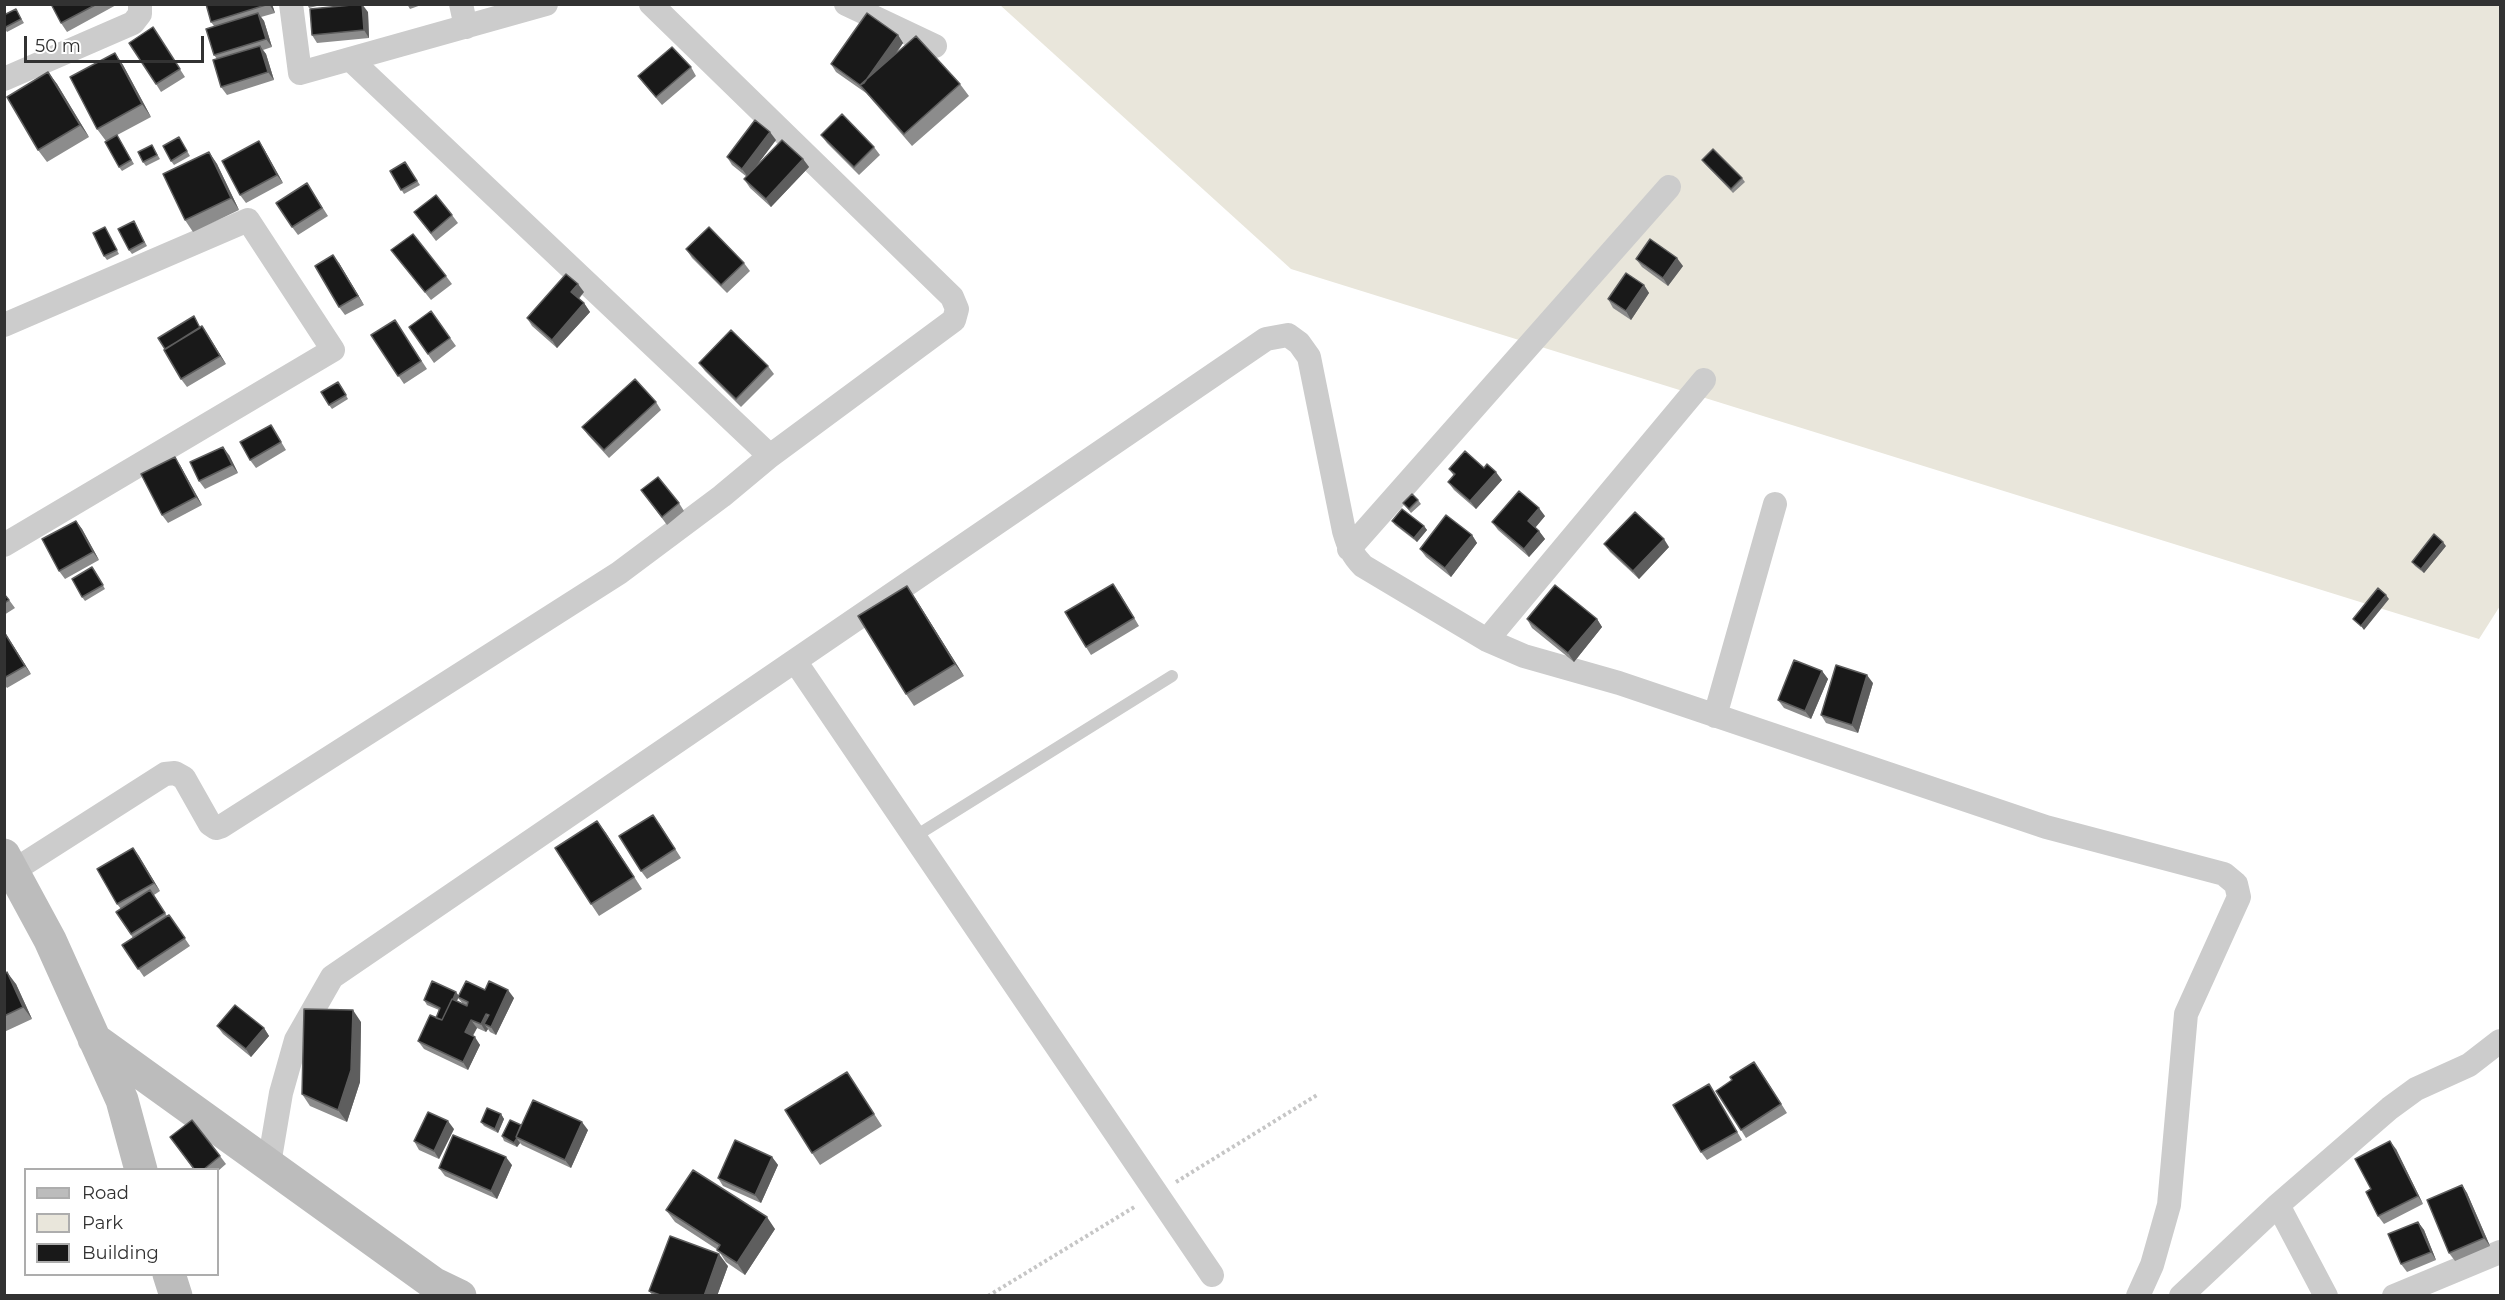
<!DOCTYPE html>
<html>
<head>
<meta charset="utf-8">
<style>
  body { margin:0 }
  #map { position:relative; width:2505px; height:1300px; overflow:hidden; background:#fff; font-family:Montserrat,sans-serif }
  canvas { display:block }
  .frame { position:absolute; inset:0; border:6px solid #323232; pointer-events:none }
  .legend { position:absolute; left:24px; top:1168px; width:195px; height:108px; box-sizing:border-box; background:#fff; border:2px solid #adadad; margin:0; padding:8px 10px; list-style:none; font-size:18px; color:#323232 }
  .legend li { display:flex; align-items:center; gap:12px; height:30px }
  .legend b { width:30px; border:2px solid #adadad }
  .scale { position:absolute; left:24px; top:36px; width:180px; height:27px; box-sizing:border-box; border:3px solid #323232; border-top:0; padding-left:8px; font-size:18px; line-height:21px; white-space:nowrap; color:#323232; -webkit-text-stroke:4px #fff; paint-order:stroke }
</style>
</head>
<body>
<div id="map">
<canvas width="2505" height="1300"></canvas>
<div class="frame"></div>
<ul class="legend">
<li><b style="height:8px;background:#bcbcbc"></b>Road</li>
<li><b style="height:16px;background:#e9e6db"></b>Park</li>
<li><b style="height:16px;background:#191919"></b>Building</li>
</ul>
<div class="scale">50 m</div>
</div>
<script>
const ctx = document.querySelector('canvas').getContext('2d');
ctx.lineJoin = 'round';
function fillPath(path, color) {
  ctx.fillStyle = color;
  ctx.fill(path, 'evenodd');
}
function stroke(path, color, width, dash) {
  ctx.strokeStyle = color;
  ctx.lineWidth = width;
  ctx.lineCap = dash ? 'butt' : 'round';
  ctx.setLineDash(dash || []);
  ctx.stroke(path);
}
const green = new Path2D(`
  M1000,5h1500v601l-21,33 -1188,-370z`);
const path = new Path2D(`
  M1176,1182l141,-87
  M988,1296l148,-90`);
const lane = new Path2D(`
  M914,837l258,-161`);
const street = new Path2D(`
  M291,4l9,69 246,-69
  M461,4l5,23
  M846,4l89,42
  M350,59l420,397
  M4,79l129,-56 7,-9v-10
  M4,325l244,-105 85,130 -329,195
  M1349,549l320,-362
  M1487,640l217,-260
  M795,661l417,614
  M1715,716l60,-212
  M13,871l152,-97 10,-1 9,5 26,46 6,4 6,-2 397,-253 103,-77 48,-40 184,-136 3,-11 -5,-12 -301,-293
  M269,1164l12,-71 15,-53 36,-63 934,-638 22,-4 11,8 10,14 35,174c4,14 8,24 19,35l124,74 37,16 95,27 427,144 178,47 12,10 3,13 -53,117 -17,191 -17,60 -14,31
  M2278,1205l48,91
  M2181,1296l97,-91 112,-97 26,-19 53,-24 31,-24
  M2394,1296l106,-44`);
const secondary = new Path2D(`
  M4,855l46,85 72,160 19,70
  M94,1039l339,244 27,13
  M169,1274l7,22`);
const wall = new Path2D(`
  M51,4h67l-51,28 -6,-9z
  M206,4h66l3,9 -14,4 3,4 8,26 -9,3 3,4 8,26 -47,15 -6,-8 -4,-28 -3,-4v-29l-3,-4z
  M307,4h18l-16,4z
  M407,4h17l-14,5z
  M368,12l1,26 -52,5 -5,-8z
  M18,13l6,10 -17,9 -3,-4z
  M153,27l32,50 -24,15 -5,-8z
  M898,35l5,8 -7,11 64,30 9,12 -57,50 -46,-53 -30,-21 -5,-8z
  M115,53l8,12 28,52 -45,24 -9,-12z
  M691,67l5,9 -34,29 -18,-21 -6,-8z
  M48,72l9,12 32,53 -42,25 -9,-12z
  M117,135l17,29 -12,7 -3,-4z
  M821,135l53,12 6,8 -21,20 -32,-32z
  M179,137l11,19 -16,9 -3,-4z
  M776,140l-26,34 53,-15 6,8 -38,40 -21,-19 -6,-9 3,-2 -15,-12 -5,-8z
  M259,141l5,8 19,34 -37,20 -6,-8z
  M152,145l8,14 -14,7 -3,-4z
  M209,152l8,12 22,46 -46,22 -8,-12z
  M1702,160l40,18 3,4 -12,11 -28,-29z
  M405,162l15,23 -16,9 -14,-23z
  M307,183l21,33 -30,19 -6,-8z
  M414,212l38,3 6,8 -22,18z
  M134,221l13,25 -15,8 -3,-4z
  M105,227l14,27 -12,6 -3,-4z
  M686,249l58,14 6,8 -23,22 -35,-35z
  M391,250l55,26 6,8 -21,16z
  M1636,259l47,7 -15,20 -26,-19z
  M339,263l25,42 -19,10 -6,-8z
  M1644,285l5,8 -18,27 -18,-12 -5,-9z
  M584,292l-5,7 5,4 6,9 -33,36 -25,-22 -5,-8z
  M431,311l25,35 -22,17 -25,-36z
  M395,320l32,49 -23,15 -33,-49z
  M202,326l24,38 -39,23 -6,-8 -16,-30z
  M699,363l69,3 6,8 -33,33 -36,-36z
  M341,386l7,13 -16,10 -3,-4z
  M656,402l5,8 -52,48 -21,-23 -6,-8z
  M271,425l15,25 -30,18 -6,-8z
  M229,455l9,18 -33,16 -6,-8z
  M180,465l22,40 -34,18 -6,-8z
  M1484,468l18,12 -26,29 -22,-19 -6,-8 6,-6 -5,-7z
  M641,490l38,13 5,8 -17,14z
  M1418,500l3,4 -10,9 -8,-10z
  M1545,516l-10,12 4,3 6,8 -16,18 -31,-27 -6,-8z
  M76,521l6,8 17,31 -34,19 -6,-8z
  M1392,521l32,5 3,4 -10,12 -22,-17z
  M1472,535l5,8 -26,34 -25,-20 -6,-8z
  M1604,544l65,3 -30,32 -29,-27z
  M2446,546l-22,27 -9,-7 -3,-4z
  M95,571l10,18 -20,12 -3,-4z
  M1119,592l20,34 -48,29 -5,-8z
  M4,593l11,15 -11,7z
  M915,598l49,78 -50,30 -8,-12z
  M1527,619h70l5,8 -28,35 -42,-34z
  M4,631l27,43 -24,14 -3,-4z
  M1822,671l6,8 -17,40 -27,-11 -6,-8z
  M1873,683l-15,50 -32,-10 -5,-8z
  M597,821l45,68 -43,27 -8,-12z
  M659,823l22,35 -34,21 -6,-8z
  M133,848l27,43 -6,4 13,21 2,-1 21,31 -46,31 -22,-32 11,-7 -17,-26 5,-3 -4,-5z
  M4,974l12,10 16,35 -28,13z
  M485,990l29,8 -18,37 -6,-3 -2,-3 -2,3 -9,-4 -4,8 7,9 -12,25 -44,-21 -6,-8 18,-23 3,-8 -12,-5 -3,-5 35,-5zM458,998l5,6 -6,-3z
  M361,1022l-1,60 -13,40 -37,-16 -8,-12z
  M217,1026l47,2 5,8 -18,21 -28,-23z
  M1760,1070l27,43 -41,25 -5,-8z
  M855,1084l27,42 -62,39 -8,-12z
  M1709,1084l33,56 -35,20 -6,-8z
  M501,1114l3,5 -6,14 -14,-7 -3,-4z
  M521,1125l67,5 -17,38 -49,-23 -2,-2 -3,4 -13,-6 -2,-5z
  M454,1129l-15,30 -20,-9 -5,-9z
  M170,1137l50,19 6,8 -8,7v-1h-24z
  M2396,1149l27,55 -39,20 -6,-8 -7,-27z
  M772,1157l6,8 -17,38 -38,-17 -5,-8z
  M512,1165l-15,34 -52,-23 -6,-8z
  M2462,1185l5,8 23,53 -35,15 -6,-8z
  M666,1210l109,19 -30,46 -19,-13 -8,-12 -43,-28z
  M2418,1222l6,8 12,30 -29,12 -6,-8z
  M728,1266l-11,30h-64l-4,-5z`);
const shadedWall = new Path2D(`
  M269,4h3l3,9z
  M362,4l6,8 1,26 -5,-8z
  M258,13l6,8 8,26 -6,-8z
  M898,35l5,8 -36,50 -6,-7z
  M260,46l6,8 8,26 -6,-8z
  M115,53l8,12 28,52 -9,-13z
  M48,72l9,12 32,53 -9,-12z
  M770,132l6,8 -28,37 -6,-8z
  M259,141l5,8 19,34 -6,-8z
  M209,152l8,12 22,46 -8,-12z
  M803,159l6,8 -38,40 -5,-8z
  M333,255l6,8 25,42 -6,-9z
  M1677,258l6,8 -15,20 -5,-8z
  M578,284l6,8 -7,8 -6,-8z
  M1644,285l5,8 -18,27 -5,-9z
  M584,303l6,9 -33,36 -5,-8z
  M202,326l6,9 18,29 -6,-8z
  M223,447l6,8 9,18 -6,-8z
  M175,457l5,8 22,40 -6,-8z
  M1496,472l6,8 -26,29 -6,-8z
  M1539,508l6,8 -11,13 -6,-8z
  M76,521l6,8 17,31 -6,-8z
  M1424,526l3,4 -10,12 -3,-4z
  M1539,531l6,8 -16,18 -5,-8z
  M1472,535l5,8 -26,34 -6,-9z
  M1664,539l5,8 -30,32 -6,-8z
  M2443,542l3,4 -22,27 -3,-4z
  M907,586l8,12 49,78 -9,-12z
  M2386,595l3,4 -25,31 -3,-4z
  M1597,619l5,8 -28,35 -6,-9z
  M4,631l27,43 -6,-8z
  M1822,671l6,8 -17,40 -6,-8z
  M1867,675l6,8 -15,50 -6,-8z
  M597,821l9,12 36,56 -8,-12z
  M133,848l6,8 21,35 -6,-8z
  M7,972l9,12 16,35 -9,-12z
  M508,990l6,8 -18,37 -5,-8z
  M456,992l3,4 -13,30 -3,-5z
  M353,1010l8,12 -1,60 -13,40 -9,-12z
  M486,1014l5,8 -7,2 4,5 -2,3 -5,-8z
  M471,1020l6,8 -7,12 -5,-8z
  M264,1028l5,8 -18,21 -5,-8z
  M475,1037l5,8 -12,25 -5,-8z
  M501,1114l3,5 -6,14 -3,-4z
  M448,1121l6,8 -15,30 -5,-8z
  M582,1122l6,8 -17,38 -6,-8z
  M517,1139l3,4 -3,4 -3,-4z
  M2390,1141l6,8 27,55 -5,-8z
  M506,1157l6,8 -15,34 -6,-8z
  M772,1157l6,8 -17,38 -6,-8z
  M2462,1185l5,8 23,53 -6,-8z
  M767,1217l8,12 -30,46 -8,-12z
  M2418,1222l6,8 12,30 -5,-8z
  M719,1254l9,12 -11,30h-13z`);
const building = new Path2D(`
  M51,4h46l-36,19z
  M206,4h63l-58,18z
  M362,4l2,26 -52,5 -2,-26z
  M16,9l5,10 -17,9v-13z
  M258,13l8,26 -52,16 -8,-26z
  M867,13l31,22 -34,48 -4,2 -29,-21z
  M153,27l27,42 -24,15 -27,-41z
  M916,36l44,48 -56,50 -44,-49z
  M260,46l8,26 -47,15 -8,-27z
  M672,47l19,20 -35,30 -18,-21z
  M115,53l27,51 -45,25 -27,-52z
  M48,72l32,53 -42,25 -31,-53z
  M842,114l32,33 -20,20 -33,-32z
  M755,120l15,12 -28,37 -15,-12z
  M117,135l14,25 -12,7 -14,-25z
  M179,137l8,14 -16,10 -8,-15z
  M782,140l21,19 -37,40 -22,-20z
  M259,141l18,34 -37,20 -18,-34z
  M152,145l5,10 -14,7 -5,-10z
  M1713,149l29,29 -11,11 -29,-29z
  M209,152l22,46 -46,22 -22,-46z
  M405,162l12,19 -16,9 -11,-19z
  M307,183l15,25 -30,19 -16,-24z
  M436,195l16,20 -21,18 -17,-21z
  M134,221l10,21 -15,8 -11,-21z
  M105,227l12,23 -13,6 -11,-23z
  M709,227l35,36 -23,22 -35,-36z
  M413,234l33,42 -21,16 -34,-42z
  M1650,239l27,19 -14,20 -27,-19z
  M333,255l25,41 -19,11 -24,-41z
  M1626,273l18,12 -18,26 -18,-12z
  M566,274l12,10 -7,8 13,11 -32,37 -25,-22z
  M431,311l19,27 -22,16 -19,-27z
  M194,316l6,12 -35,21 -7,-11z
  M395,320l26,41 -23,15 -27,-41z
  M202,326l18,30 -39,23 -17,-29z
  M731,330l37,36 -32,33 -37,-36z
  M635,379l21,23 -52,48 -22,-23z
  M338,382l8,13 -17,10 -8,-13z
  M271,425l10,17 -31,18 -10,-18z
  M223,447l9,18 -33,16 -9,-19z
  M1465,451l19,17 3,-4 9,8 -26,29 -22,-19 7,-8 -6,-5z
  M175,457l21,40 -34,18 -21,-41z
  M658,477l21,26 -17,14 -21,-27z
  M1519,491l20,17 -11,13 11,10 -15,18 -32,-27z
  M1412,494l6,6 -9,9 -6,-6z
  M1402,509l22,17 -10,12 -22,-17z
  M1635,512l29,27 -31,32 -29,-27z
  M1446,515l26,20 -27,33 -25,-19z
  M76,521l17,31 -34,19 -17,-32z
  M2434,534l9,8 -22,27 -9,-7z
  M92,567l11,18 -21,12 -10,-18z
  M1113,584l21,34 -48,29 -21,-35z
  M1555,585l42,34 -29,34 -41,-34z
  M907,586l48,78 -49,30 -48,-78z
  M2378,588l8,7 -25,31 -8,-7z
  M4,594l5,6 -5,3z
  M4,632l21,34 -21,12z
  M1794,660l28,11 -17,40 -27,-11z
  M1836,665l31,10 -15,50 -31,-10z
  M653,815l22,34 -34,22 -22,-35z
  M597,821l37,56 -43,27 -36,-56z
  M133,848l21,35 -37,21 -20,-35z
  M150,890l15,23 -34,21 -15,-22z
  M169,915l16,23 -47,31 -16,-24z
  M7,972l16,35 -19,9v-42z
  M432,981l24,11 -3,7h-1l-10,21 -6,-2 4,-10 -16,-8z
  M466,981l19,9 4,-9 19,9 -17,37 -7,-3 5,-9 -3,-1 -5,10 -10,-4 -6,12 10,5 -12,25 -45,-21 12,-26 12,5 10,-21 15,7 1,-4 -10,-5z
  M235,1005l29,23 -18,21 -29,-23z
  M304,1009l49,1 -2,60 -13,40 -36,-16z
  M1754,1062l27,42 -40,26 -25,-39 16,-11 -2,-3z
  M847,1072l27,42 -62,39 -27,-43z
  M1709,1084l28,48 -36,20 -28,-47z
  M533,1100l49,22 -17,38 -49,-23z
  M487,1108l14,6 -6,15 -14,-7z
  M428,1112l20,9 -14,30 -20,-10z
  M192,1120l28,36 -17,14h-8l-25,-33z
  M510,1120l11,5 -5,12 1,1 -3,5 -12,-7z
  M453,1135l53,22 -15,34 -52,-23z
  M735,1140l37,17 -17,38 -37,-17z
  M2390,1141l28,55 -40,20 -12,-24 5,-3 -16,-30z
  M693,1170l74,47 -30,46 -20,-13 3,-5 -54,-35z
  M2462,1185l22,53 -35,15 -22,-53z
  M2418,1222l13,30 -30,12 -13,-30z
  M670,1236l49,18 -15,42h-41l-14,-5z`);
fillPath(green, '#e9e6db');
stroke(path, '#c6c6c6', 4, [3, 3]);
stroke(lane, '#ccc', 12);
stroke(street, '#ccc', 24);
stroke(secondary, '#bcbcbc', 33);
fillPath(wall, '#8c8c8c');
fillPath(shadedWall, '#5e5e5e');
fillPath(building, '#191919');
stroke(building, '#5e5e5e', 1.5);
</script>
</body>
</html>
